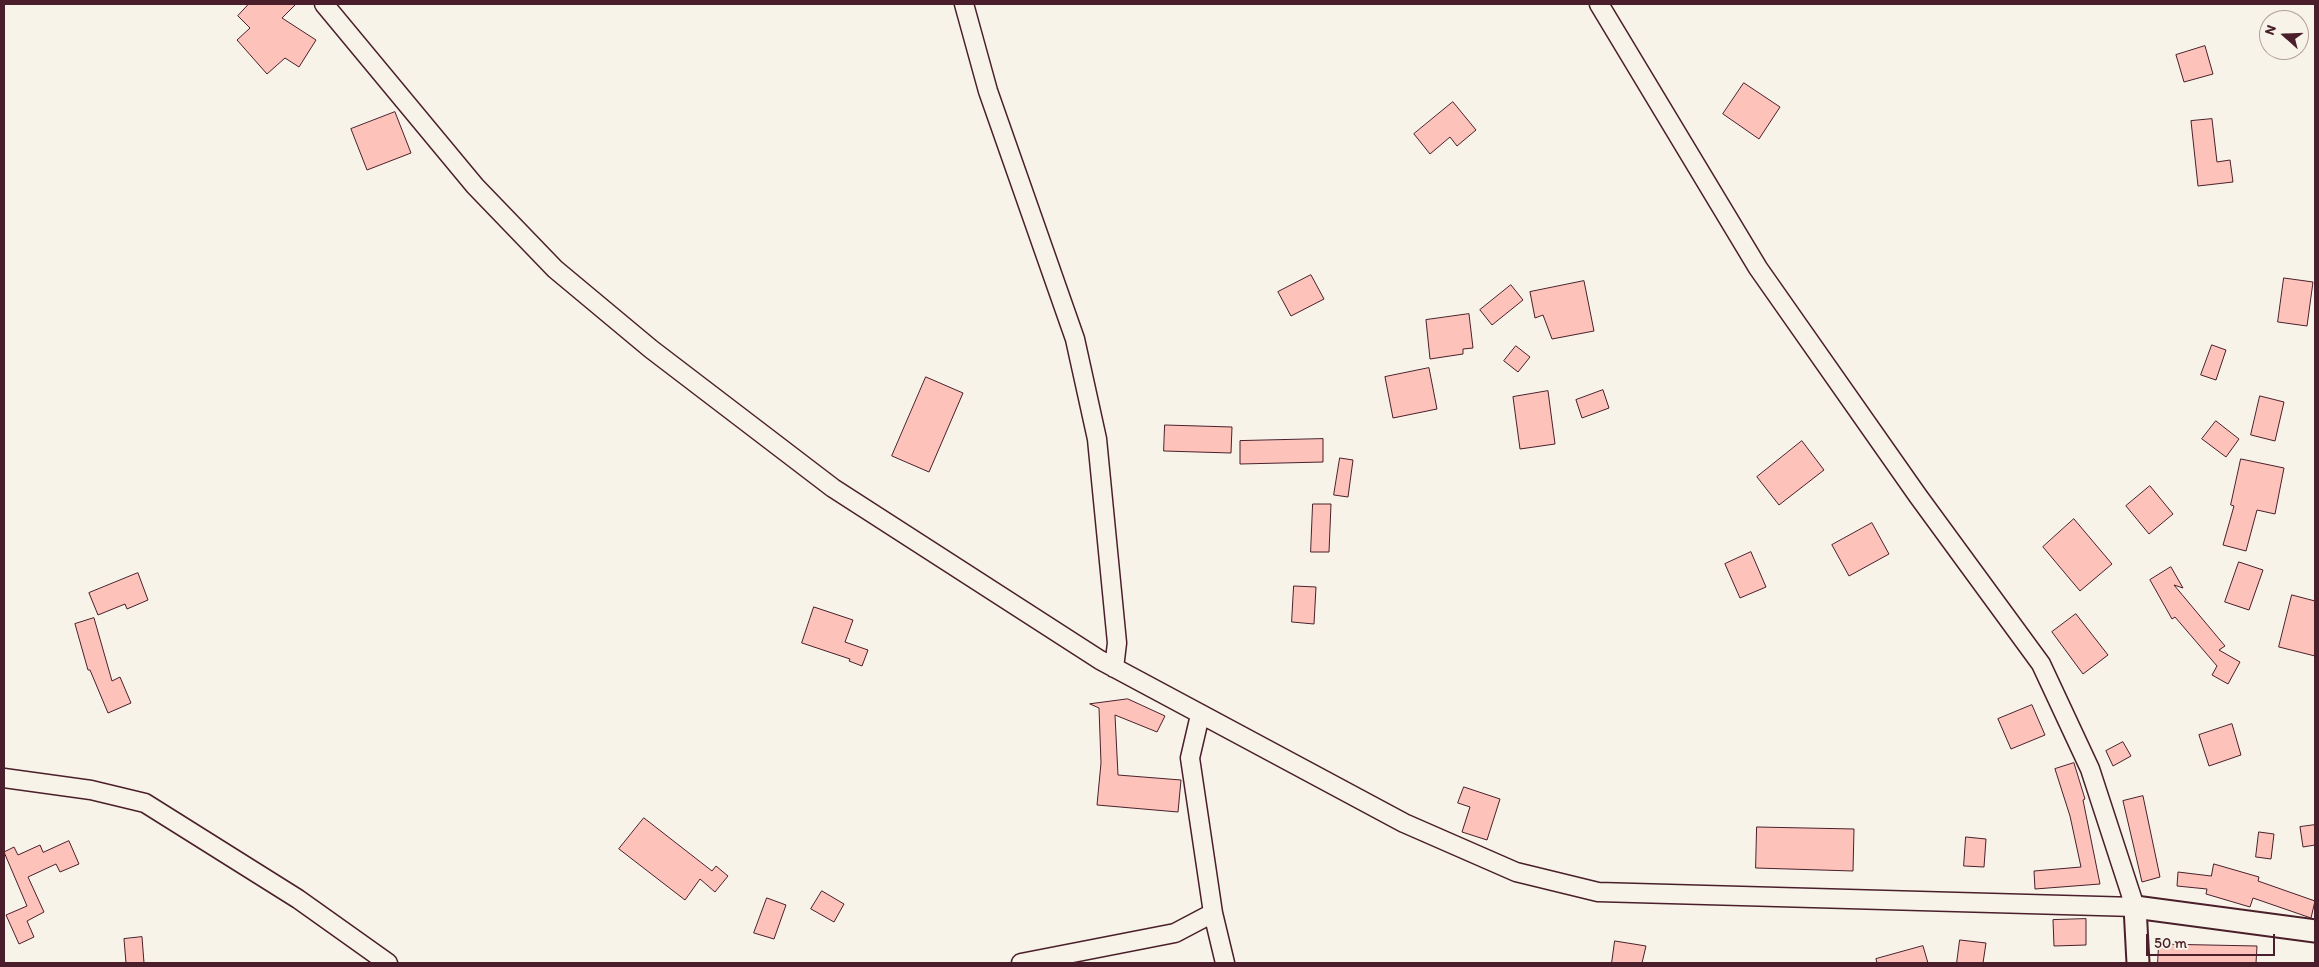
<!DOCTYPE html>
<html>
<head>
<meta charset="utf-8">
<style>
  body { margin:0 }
  #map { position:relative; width:2319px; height:967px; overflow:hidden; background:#f7f3e8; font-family:Itim,sans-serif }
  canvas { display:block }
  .frame { position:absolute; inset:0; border:5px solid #4a1f2b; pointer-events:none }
  .north { position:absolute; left:2259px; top:10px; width:50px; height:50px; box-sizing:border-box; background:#f7f3e8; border:1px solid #b29e9c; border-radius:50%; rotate:290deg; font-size:14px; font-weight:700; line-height:20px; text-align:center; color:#4a1f2b }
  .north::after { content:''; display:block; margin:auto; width:18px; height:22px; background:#4a1f2b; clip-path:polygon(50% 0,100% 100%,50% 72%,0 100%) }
  .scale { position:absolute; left:2146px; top:934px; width:129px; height:22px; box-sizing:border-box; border:2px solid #4a1f2b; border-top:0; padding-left:6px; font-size:15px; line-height:18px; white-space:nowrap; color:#4a1f2b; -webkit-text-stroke:4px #f7f3e8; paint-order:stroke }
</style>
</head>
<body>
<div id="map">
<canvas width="2319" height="967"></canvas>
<div class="frame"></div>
<div class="north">N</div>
<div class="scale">50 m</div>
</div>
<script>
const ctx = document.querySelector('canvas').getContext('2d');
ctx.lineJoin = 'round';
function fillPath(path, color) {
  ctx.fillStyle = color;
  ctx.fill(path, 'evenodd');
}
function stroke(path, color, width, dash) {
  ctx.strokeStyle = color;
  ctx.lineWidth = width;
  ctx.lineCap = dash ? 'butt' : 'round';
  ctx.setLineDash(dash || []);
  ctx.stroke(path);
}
const building = new Path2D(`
  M249,4h47l-14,14 34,22 -17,27 -14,-9 -18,16 -30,-34 13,-12 -12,-12z
  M2205,46l8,28 -29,8 -8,-27z
  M1744,83l36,24 -21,32 -36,-25z
  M1453,102l23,28 -19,16 -7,-9 -20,17 -16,-20z
  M395,112l16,41 -44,17 -16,-41z
  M2212,119l5,43 13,-2 3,22 -35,4 -7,-65z
  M1311,275l13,24 -33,17 -13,-24z
  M2284,278l29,4 -6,44 -29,-4z
  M1584,281l10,50 -42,8 -9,-24 -8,3 -5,-26z
  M1511,285l12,15 -31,25 -12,-15z
  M1469,314l4,34 -10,1v5l-33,5 -4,-39z
  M2212,345l14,5 -10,30 -15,-5z
  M1516,346l14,11 -12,15 -14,-11z
  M1429,368l8,41 -44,9 -8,-41z
  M926,377l37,16 -34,79 -37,-16z
  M1603,390l6,18 -27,10 -6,-18z
  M1548,391l7,53 -35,5 -7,-52z
  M2260,396l24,6 -9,39 -24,-6z
  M2216,421l23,18 -13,18 -24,-18z
  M1165,425l67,2 -1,26 -67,-2z
  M1323,439v23l-83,2v-23z
  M1802,441l22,29 -45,35 -22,-28z
  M1340,458l13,2 -5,37 -14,-2z
  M2241,459l43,9 -9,46 -18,-4 -11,41 -23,-6 11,-39 -3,-1z
  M2150,486l23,28 -24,20 -23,-28z
  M1313,504h18l-2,48h-18z
  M2074,519l38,45 -32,27 -37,-44z
  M1872,523l17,31 -40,22 -17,-31z
  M1751,552l15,35 -26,11 -15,-34z
  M2239,562l24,8 -14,40 -24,-8z
  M2171,567l12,21 -9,-3 51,61 -6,4 21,12 -12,22 -16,-9 5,-9 -42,-49 -3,2 -22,-39z
  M138,573l10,27 -21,9 -2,-5 -27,11 -9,-22z
  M1294,586l22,1 -2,37 -22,-2z
  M2292,595l23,6v55l-36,-9z
  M814,607l39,13 -8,22 23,8 -6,16 -13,-5 1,-2 -48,-16z
  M2076,614l32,41 -25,19 -31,-42z
  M94,618l18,63 8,-4 11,26 -23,10 -18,-43h-2l-13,-46z
  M1128,699l37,17 -8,16 -42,-17 3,60 63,5 -3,32 -81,-7 4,-42 -2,-55 -9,-4z
  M2032,705l13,30 -34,14 -13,-30z
  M2232,724l9,31 -32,11 -10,-31z
  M2123,742l8,14 -18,10 -7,-15z
  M2074,763l11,36 -2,1 17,84 -65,5 -1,-18 47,-4 -11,-51 -15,-47z
  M1464,787l36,12 -13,41 -25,-8 8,-25 -12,-4z
  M2143,796l17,81 -18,5 -19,-81z
  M644,818l68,53 4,-5 12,10 -13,16 -15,-13 -15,21 -66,-51z
  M2315,825v20l-12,2 -3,-20z
  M1757,827l97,2 -1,42 -97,-3z
  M2259,832l15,2 -3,25 -15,-2z
  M1966,837l20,2 -2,28 -20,-1z
  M69,841l10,23 -19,8 -4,-8 -28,13 16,35 -17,9 7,16 -15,7 -13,-29 21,-9 -23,-54 10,-5 4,8 22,-10 3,7z
  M2214,864l45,13 -1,4 57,20 -4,17 -58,-20 -3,9 -44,-13 1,-5 -30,-3 1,-14 33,4z
  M822,891l22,13 -10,18 -23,-13z
  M767,898l19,7 -12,34 -20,-6z
  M2086,919v26l-32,1 -1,-26z
  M142,937l2,26h-18l-2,-24z
  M1960,940l26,3 -3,20h-26z
  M1615,941l31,5 -4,17h-30z
  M2159,944l98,2 -1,17h-98z
  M1923,946l5,17h-51l-1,-4z`);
const minor = new Path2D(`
  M324,4l151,182 80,83 96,80 182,139 267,172 304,163 112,49 82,20 537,15 -45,-138 -49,-105 -123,-168 -160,-228 -159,-264
  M964,4l24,87 87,248 22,100 20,204 -3,25
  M4,778l87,12 54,13 153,96 90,64
  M1213,913l12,50
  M1021,963l154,-30 38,-20 -23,-155 10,-43`);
const tertiary = new Path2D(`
  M2138,963l-3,-56 180,24`);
fillPath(building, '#fdc2b9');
stroke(building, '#4a1f2b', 1);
stroke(minor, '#4a1f2b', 21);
stroke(tertiary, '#4a1f2b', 25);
stroke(minor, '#f7f3e8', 18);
stroke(tertiary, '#f7f3e8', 21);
</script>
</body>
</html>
